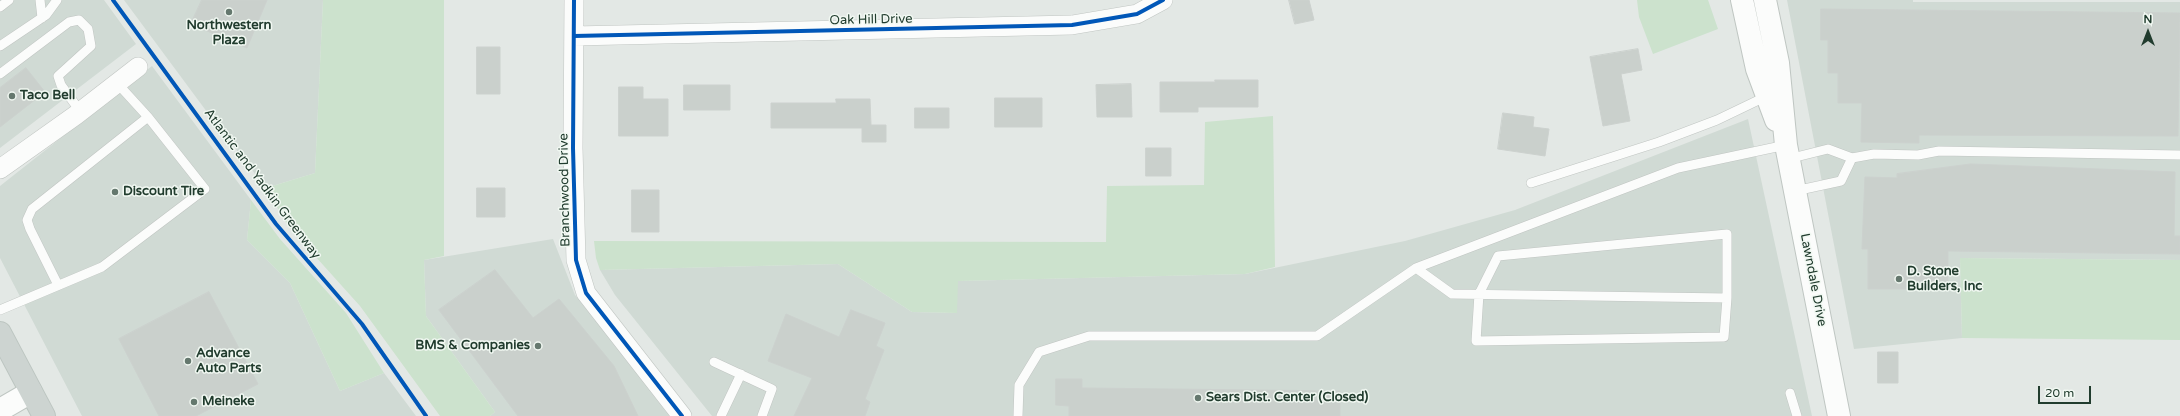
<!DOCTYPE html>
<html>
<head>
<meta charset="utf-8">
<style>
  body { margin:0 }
  #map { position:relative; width:2180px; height:416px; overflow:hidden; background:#e3e8e5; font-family:"Varela Round",sans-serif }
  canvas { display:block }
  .north { position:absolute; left:2128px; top:12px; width:40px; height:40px; -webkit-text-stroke:3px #f1f8f2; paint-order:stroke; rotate:0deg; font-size:11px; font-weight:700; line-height:16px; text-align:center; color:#213c2e }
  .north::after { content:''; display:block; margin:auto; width:14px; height:18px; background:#213c2e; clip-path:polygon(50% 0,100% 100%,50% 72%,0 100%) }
  .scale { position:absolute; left:2038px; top:386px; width:53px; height:18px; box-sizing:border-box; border:2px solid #213c2e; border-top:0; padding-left:5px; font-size:12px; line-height:14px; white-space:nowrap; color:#213c2e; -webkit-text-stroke:3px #f1f8f2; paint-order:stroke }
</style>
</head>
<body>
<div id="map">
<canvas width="2180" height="416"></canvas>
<div class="north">N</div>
<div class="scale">20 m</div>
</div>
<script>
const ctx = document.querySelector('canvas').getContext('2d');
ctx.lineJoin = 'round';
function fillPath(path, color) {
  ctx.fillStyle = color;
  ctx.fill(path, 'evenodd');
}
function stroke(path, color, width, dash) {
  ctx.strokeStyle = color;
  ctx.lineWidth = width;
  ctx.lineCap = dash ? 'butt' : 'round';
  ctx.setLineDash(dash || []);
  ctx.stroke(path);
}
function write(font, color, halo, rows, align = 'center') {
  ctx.font = font + ' "Varela Round",sans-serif';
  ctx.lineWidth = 3;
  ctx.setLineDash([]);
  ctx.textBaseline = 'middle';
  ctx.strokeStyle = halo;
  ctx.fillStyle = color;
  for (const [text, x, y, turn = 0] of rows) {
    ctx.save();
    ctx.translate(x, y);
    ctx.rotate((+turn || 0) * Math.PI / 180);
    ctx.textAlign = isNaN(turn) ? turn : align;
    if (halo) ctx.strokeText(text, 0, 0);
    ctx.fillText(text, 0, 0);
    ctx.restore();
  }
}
const built = new Path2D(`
  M0,0h104l32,44 -136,104z
  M124,0h199l-8,173 -49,15 -59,-76z
  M1787,0h126v2h267v258l-220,-2 2,80 -108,11z
  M152,66l99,134 -4,40 43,43 50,108 44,-18 32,43h-334l-82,-158v-72z
  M1748,119l64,297h-1100l-97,-121 -15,-25 238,-6 74,48 45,1v-32l288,-7 160,-33 110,-31z
  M553,239l22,56 97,121h-182l5,-4 -69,-96 -2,-56z`);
const green = new Path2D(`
  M323,0h121v256l-20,4 2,56 69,96 -5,4h-50l-80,-110 -72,-80 -22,-38 49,-15z
  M1637,0h71l10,29 -65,25 -14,-37z
  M1273,116l2,151 -30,7 -287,7 -1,32 -45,-1 -74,-48 -238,6 -4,-12 -2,-17 512,1 1,-56 97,-1 1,-63z
  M251,200l29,39 66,74 38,60 -44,18 -50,-108 -43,-43z
  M1960,258l220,2v80l-218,-2z`);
const building = new Path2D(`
  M202,0h65l-20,48 -56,-24z
  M1289,0h20l5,20 -19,4z
  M1821,9l359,4 -2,123 -259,-1v8l-58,-1 1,-39h-24v-30h-10v-33h-7z
  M477,47h23v47h-23z
  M1638,49l4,21 -21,4 9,47 -27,5 -13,-69z
  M26,68l19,24 -45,35v-39z
  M1215,80h43v27h-60v5h-38v-30h55z
  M1131,84l1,33h-35l-1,-32z
  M684,85h46v25h-46z
  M619,87h24v12h25v37h-49z
  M995,98h47v29h-47z
  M836,99h34l1,26h15v17h-24v-14h-91v-25h65z
  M915,108h34v20h-34z
  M1503,113l31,4 -1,10 16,2 -4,27 -47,-7z
  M1146,148h25v28h-25z
  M1971,164l204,8 -1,64h6v18l-232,-3v38h-80v-40h-6l3,-72 32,1v-4z
  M477,188h28v29h-28z
  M632,190h27v42h-27z
  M495,270l38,48 26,-19 55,67 24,50h-120l-79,-106z
  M209,292l49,92 -62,32h-37l-40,-77z
  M851,310l34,13 -9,23 8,4 -19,49 5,3 -5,14h-71l18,-38 -44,-17 18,-47 53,23z
  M1878,352h20v31h-20z
  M1056,379h26v9l258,3v25h-271v-10l-13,-1z`);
const lane = new Path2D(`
  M40,0l2,18
  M0,7l9,-7
  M0,46l46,-31 11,-15
  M0,74l69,-52 10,-2 9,9 3,17 -33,30 3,9 19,26
  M1788,159l40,-10 24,9 22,-4 44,1 21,-4 241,4
  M1531,183l128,-41 58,-22 50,-24
  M1795,191l46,-10 11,-23
  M1727,234v64l-3,39 -248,4 3,-47 19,-38z
  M1416,268l36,26 275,4
  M58,285l-28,-56 -3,-9 5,-11 116,-92
  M0,310l102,-43 103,-78 -57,-72 -31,-34
  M714,362l58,27 -10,27
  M1790,393l7,23
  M721,416l20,-42
  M1018,416l1,-31 20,-33 50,-16h228l99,-68 262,-100 108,-23`);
const street = new Path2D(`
  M574,0l-1,148 3,112 10,33 96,123
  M574,36l498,-11 65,-11 26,-14
  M0,169l76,-54 62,-48`);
const secondary = new Path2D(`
  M1742,0l15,69 19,51
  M1765,0l13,63 8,82 53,271
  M0,410l31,-18`);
const primary = new Path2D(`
  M0,333l44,83`);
const cycleway = new Path2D(`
  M113,0l163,224 86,100 64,92
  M574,0l-1,148 3,112 10,33 96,123
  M574,36l498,-11 65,-11 26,-14`);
const markers = [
  [229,12,4,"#65786e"],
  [12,96,4,"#65786e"],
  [115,192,4,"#65786e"],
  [1899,279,4,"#65786e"],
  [538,346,4,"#65786e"],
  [188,361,4,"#65786e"],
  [1198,398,4,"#65786e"],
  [194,402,4,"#65786e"]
];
const streetNames = [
  ["Oak Hill Drive",871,20,-1],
  ["Atlantic and Yadkin Greenway",262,184,53],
  ["Branchwood Drive",565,190,-91],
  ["Lawndale Drive",1813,280,79]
];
const poiNames = [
  ["Northwestern",229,26,"center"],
  ["Plaza",229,41,"center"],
  ["Taco Bell",20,96],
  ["Discount Tire",123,192],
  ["D. Stone",1907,272],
  ["Builders, Inc",1907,287],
  ["BMS & Companies",530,346,"right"],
  ["Advance",196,354],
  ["Auto Parts",196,369],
  ["Sears Dist. Center (Closed)",1206,398],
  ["Meineke",202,402]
];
fillPath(built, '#d0dad4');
fillPath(green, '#cce2cd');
fillPath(building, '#cad0cc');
stroke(building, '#ccd1ce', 1);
stroke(lane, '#c0c5c2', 10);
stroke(street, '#c0c5c2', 20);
stroke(secondary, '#bfc6c2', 24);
stroke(primary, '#bcc5c0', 24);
stroke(lane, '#fbfcfb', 9);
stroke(street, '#fbfcfb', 19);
stroke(secondary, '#fbfcfb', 22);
stroke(primary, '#cdd4d1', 22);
stroke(cycleway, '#0057b8', 4);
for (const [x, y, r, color] of markers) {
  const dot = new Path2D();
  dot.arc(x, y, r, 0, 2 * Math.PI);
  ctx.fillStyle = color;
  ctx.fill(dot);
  stroke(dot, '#f1f8f2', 1.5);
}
write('13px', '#213c2e', '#f1f8f2', streetNames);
write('bold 13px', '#213c2e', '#f1f8f2', poiNames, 'left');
</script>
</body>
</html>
